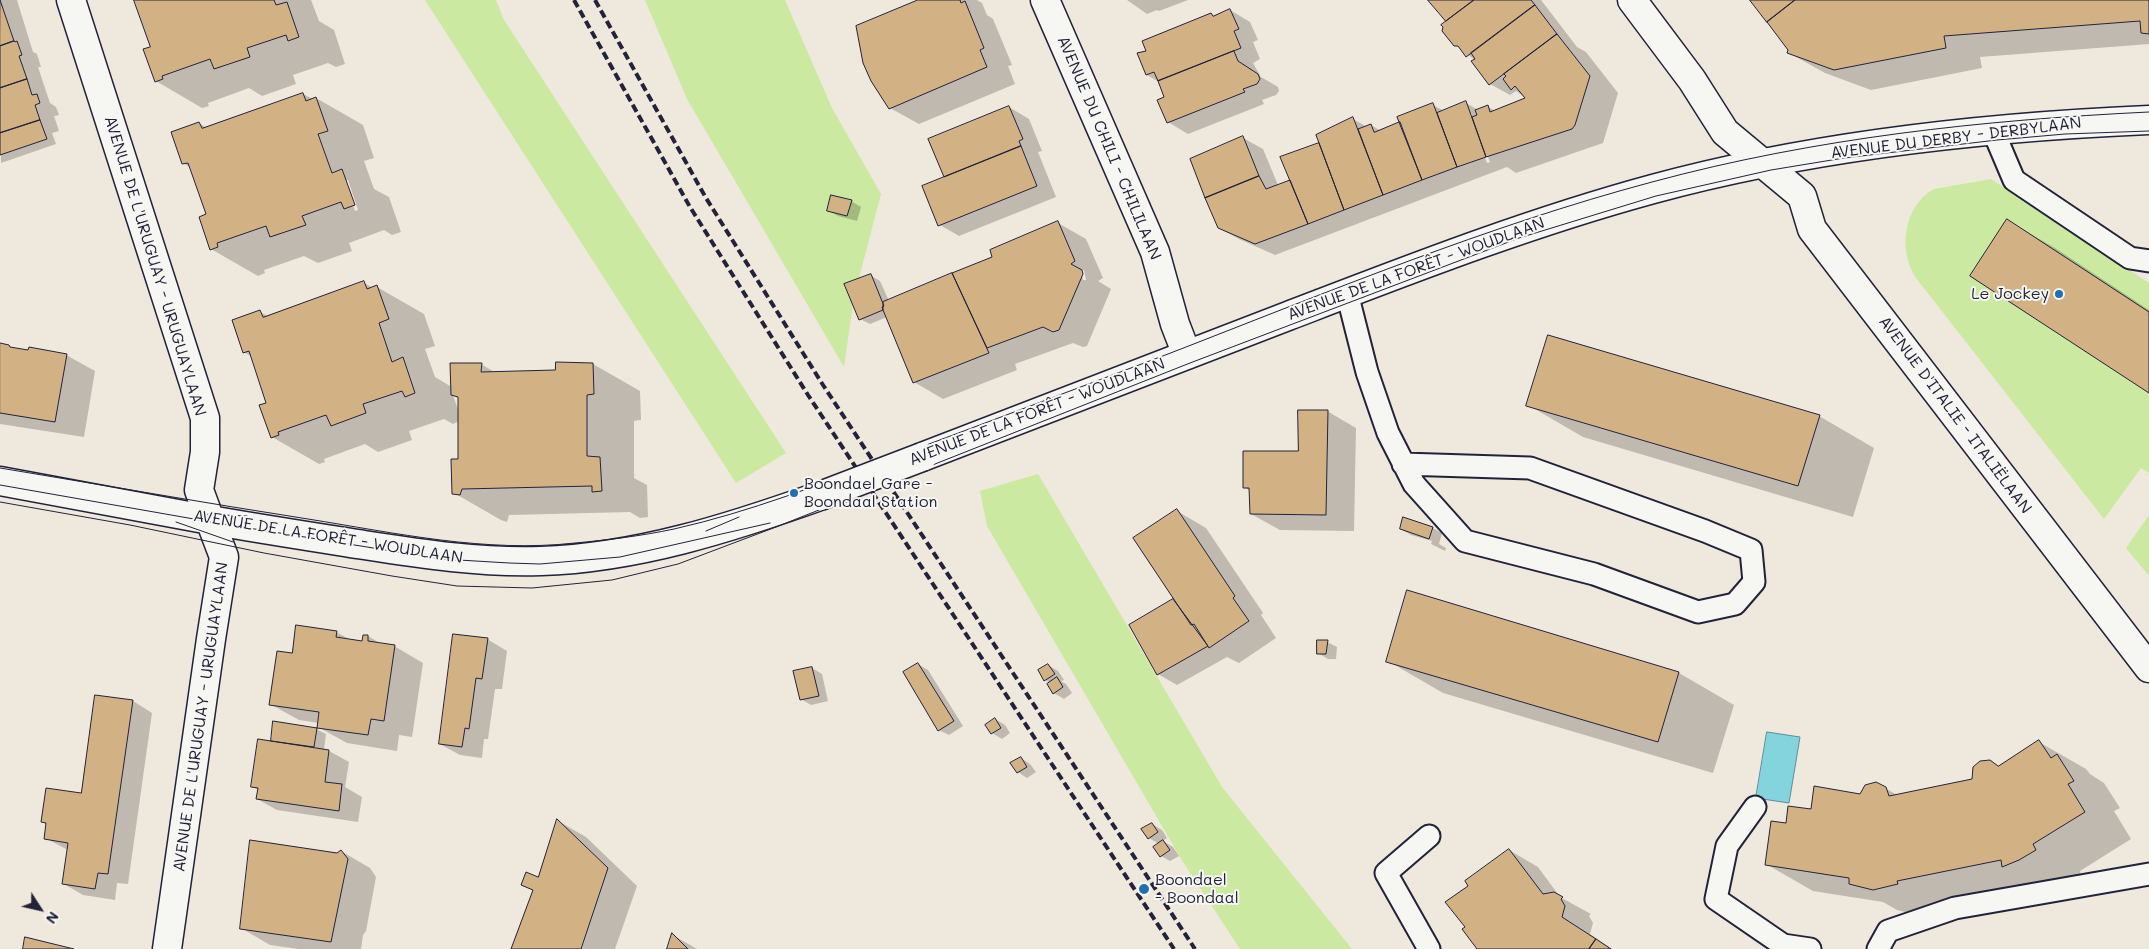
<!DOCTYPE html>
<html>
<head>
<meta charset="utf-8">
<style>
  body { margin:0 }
  #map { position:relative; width:2149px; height:949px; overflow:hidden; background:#efe8dc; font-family:Mali,sans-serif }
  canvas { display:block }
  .north { position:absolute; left:15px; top:884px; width:50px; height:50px; -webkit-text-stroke:4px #f6f6f2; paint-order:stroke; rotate:125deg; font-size:14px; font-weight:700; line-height:20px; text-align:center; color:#22223b }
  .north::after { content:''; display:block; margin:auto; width:18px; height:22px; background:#22223b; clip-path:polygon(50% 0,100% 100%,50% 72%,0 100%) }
</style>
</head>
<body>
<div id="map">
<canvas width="2149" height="949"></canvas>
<div class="north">N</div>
</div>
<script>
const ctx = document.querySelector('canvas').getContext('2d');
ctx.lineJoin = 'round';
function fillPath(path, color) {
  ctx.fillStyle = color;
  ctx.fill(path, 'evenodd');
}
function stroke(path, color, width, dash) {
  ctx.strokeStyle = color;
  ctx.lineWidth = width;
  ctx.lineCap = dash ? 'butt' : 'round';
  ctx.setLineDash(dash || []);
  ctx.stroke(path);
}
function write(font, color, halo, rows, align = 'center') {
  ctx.font = font + ' Mali,sans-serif';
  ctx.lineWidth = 4;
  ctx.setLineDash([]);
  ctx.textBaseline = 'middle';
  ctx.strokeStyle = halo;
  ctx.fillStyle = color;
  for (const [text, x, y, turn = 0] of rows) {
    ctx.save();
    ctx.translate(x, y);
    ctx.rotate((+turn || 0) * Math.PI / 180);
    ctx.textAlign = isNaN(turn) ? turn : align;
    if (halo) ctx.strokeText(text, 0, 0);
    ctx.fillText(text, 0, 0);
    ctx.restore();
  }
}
const green = new Path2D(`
  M425,0h71l8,20 282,433 -50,30z
  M645,0h140l47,108 49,86 -27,103 -10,70 -157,-268z
  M1991,179l158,104v29l-141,-93 -38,57 179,117v80l-8,-5 -37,51 -188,-241c-18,-27 -13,-72 18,-89z
  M1038,474l184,313 130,162h-112l-57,-87 -196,-336 -7,-35z
  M2149,515v61l-23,-28z`);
const water = new Path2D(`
  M1767,732l33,5 -11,66 -33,-5z`);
const shadow = new Path2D(`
  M0,0h17l16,52 4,2 4,13h-3l12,36 6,4 3,8 -5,1 5,15 -7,2 4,11 -55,19z
  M135,0h176l8,21 15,9 11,34 -9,3 -8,-4 -35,12 3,9 -34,12 -13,-8 -41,15 1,3 -7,2 -46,-27 -4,-34z
  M921,0h56l5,3 5,12 6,4 19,46 -4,1 7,18 -96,40 -29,-16 -21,-33 -9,-27 -2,-21z
  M1127,0h61l-29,11 -2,-1 -10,4z
  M1430,0h111l36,47 9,5 32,41 -15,50 -87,30 -9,-6 -232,88 -36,-16 -20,-11 24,-90 20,11 15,36 13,-4 29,-38 33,-24 14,8 4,-2 10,6 20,-8 32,-18 11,6 22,-8 12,7 9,-4 8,5 32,-12 -11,-8 -6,4 -20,-11 -15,-24 -20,-15 -7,-23zM1471,113l19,49 -3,1 -18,-49z
  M1752,0h397v44l-169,13 2,11 -111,22 -46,-17 -36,-20 1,-3z
  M1230,10l20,12 8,18 -5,2 7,17 -7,4 8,14 17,10 1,4 -3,4 -14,5 2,4 -76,30 -20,-12 -2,-24 -7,-16 -12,-7 -8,-21 8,-3 64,-37 3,2z
  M303,94l10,5 3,-1 47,27 11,33 -10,3 10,28 15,8 12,35 -9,3 -8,-5 -35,13 3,8 -34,12 -14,-7 -40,14 1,3 -7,3 -47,-27 -4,-34 -16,-47 -8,-5 16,-40 8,5zM345,180h3l10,30 -3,1z
  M1009,107l20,12 13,32 -4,1 18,45 -97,39 -19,-11 5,-47 -15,-38z
  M851,201l10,6 -4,14 -19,-5 -9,-5z
  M2008,221l47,27 94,62v82z
  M1058,223l28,16 17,39 -5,3 13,8 -24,57 -4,1 -10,-4 -58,21 2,6 -74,29 -29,-17 -27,-65 -17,7 -10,-5 10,-44 10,6 9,20 105,-44zM1081,270h3l2,10h-3z
  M364,283l9,5 4,-1 47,27 11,32 -10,3 10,28 15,9 2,5 29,-27 15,9 60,-2 37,-7 47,27 1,29 -7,1v57l13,7 1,32 -8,1 -10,-6 -121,3 -2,7 -6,-2 -47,-27 5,-33v-39l-6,3 -9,-5 -35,12 3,9 -34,12 -13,-8 -41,15 1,3 -6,2 -47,-27 -4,-34 -16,-46 -8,-5 16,-40 8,4zM453,395l7,4 -1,14z
  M0,344l15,5 51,6 29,16 -11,66 -84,-13z
  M1528,405l291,11 55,32 -21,69 -270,-80z
  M1327,411l29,17 -2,103 -74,-1 -29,-16 -1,-23 -6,-4 55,-35z
  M1177,511l29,17 57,85 -2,2 15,23 -37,25 -12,-6 -50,28 -19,-11 15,-74 5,3z
  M1433,528l9,5 -3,11 7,4 -1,3 -14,-7 1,-3 -21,-6 -10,-6z
  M336,632l15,8 13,2 4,-6 15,9 11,1 29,17 -11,74 -13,-2 -2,16 -50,-8 -29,-16 1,-4 -20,-3 -29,-16 23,-49z
  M487,639l20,12 -5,38h-7l-7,50h-4l-2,19 -22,-3 -20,-11z
  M1327,642l10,5 -1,12h-8l-10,-6z
  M1388,661l291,12 55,32 -21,68 -270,-80z
  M918,664l10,6 35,56 -14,9 -10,-5z
  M1048,665l10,6 6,9 -3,1 5,3 6,9 -8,6 -10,-6 -5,-9 2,-1 -6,-3z
  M812,668l10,6 6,27 -17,4 -10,-6z
  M133,701l19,12 -24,171 -11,-1 -2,17 -32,-5 -19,-11 4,-34 -23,-12 2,-13 -5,-4 40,-27z
  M995,719l10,6 5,8 -8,6 -10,-6z
  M274,723l42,6 10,5 -2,16 5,1 20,11 -4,25 17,10 -4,25 -81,-12 -20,-11 1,-9 -6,-4 20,-43z
  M2039,742l47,27 4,5 14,9 16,25 -6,3 17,28 -51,32 2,7 -161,38 -24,-6 -14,-8 -70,-11 -47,-27 21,-40 25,-13 73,-23 12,7 76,-15 17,-19 9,5z
  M1021,758l9,6 6,8 -9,6 -9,-6z
  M558,821l28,16 51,49 -22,63h-102l21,-58 -12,-6 17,-7z
  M1152,824l10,6 5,8 -4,3 10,6 6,9 -9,5 -9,-5 -2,-12 -10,-6z
  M1509,850l29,17 22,30 31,17 -2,2 4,7 -3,11 22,15h-134l-11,-22 3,-41z
  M341,851l29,17 6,9 -10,54 -3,4 -2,14h-63l-28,-4 -29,-17z
  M673,935l24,14h-29z`);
const building = new Path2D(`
  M0,0l14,41 -14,5z
  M134,0h140l2,5 11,-3 12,35 -11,4 -2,-6 -39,13 3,9 -36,12 -4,-10 -48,17 1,3 -8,3 -12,-33 7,-2z
  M918,0h42l1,3 4,-2 19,47 -4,2 7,17 -98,42 -18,-28 -8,-18 -7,-37z
  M1428,0h46l-28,21z
  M1474,0h57l4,5 -69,52 -8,-11h-4l-12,-15 1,-4 -2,-2z
  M1750,0h45l-28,22z
  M1795,0h354v34l-8,-1 -1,-12 -196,15 2,12 -112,22 -47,-17 1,-3 -21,-28z
  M1535,5l22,29 -68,51 -18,-24 4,-2 -4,-6z
  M1230,9l9,20 -5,2 7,17 -83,33 -4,-9 -8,3 -9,-22 9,-2 -4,-10 69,-28 2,3z
  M1557,34l33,42 -15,49 -3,4 -86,28 -14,-40 5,-2 -2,-5 13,-5 2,7 35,-14 -10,-12 -4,4 -8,-11 3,-3 -2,-2z
  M14,41l1,1 2,-1 5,14 -3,1 8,23 -27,9v-42z
  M1234,51l4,10 20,13 2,5 -3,5 -14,5 2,3 -78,31 -10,-23 7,-3 -6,-16z
  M27,79l5,16 5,-1 3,9 -5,2 5,15 -40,13v-45z
  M303,93l3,8 10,-4 12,34 -10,3 14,39 10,-4 13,36 -11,4 -3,-7 -39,14 4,9 -36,12 -4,-11 -49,17 1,4 -8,3 -11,-33 7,-3 -18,-51 -6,1 -11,-32 28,-10 3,6z
  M1466,101l20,56 -29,10 -20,-54z
  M1433,103l24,64 -35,13 -25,-63z
  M1009,106l14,33 -4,2 2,5 -77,31 -16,-38z
  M1353,117l30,78 -39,15 -28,-75z
  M40,120l7,19 -47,16v-22z
  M1400,122l22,58 -39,15 -25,-66 13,-5 3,8z
  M1243,136l16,40 -54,22 -15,-39z
  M1319,143l25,67 -36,14 -28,-67z
  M1021,146l16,40 -99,40 -16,-40z
  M1259,176l7,13 24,-9 18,44 -53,20 -37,-16 -13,-30z
  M831,195l21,5 -5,16 -20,-5z
  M2007,219l142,93v81l-179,-117z
  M1058,221l17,40 -4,3 11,6 1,4 -24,56 -6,2 -10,-5 -56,21 -35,-75 40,-16 -2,-7z
  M952,273l37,80 -76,30 -30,-73v-8z
  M871,274l13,32 -2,1 1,3 -24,10 -15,-36z
  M364,281l3,8 10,-4 12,34 -10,4 13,39 11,-5 12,36 -10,4 -3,-6 -39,13 3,9 -35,13 -5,-11 -48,17 1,3 -8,3 -12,-33 7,-2 -17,-52 -6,2 -11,-33 28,-10 3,7z
  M1548,335l272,80 -22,71 -272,-80z
  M0,343l9,2 1,2 18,3 1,-3 38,7 -12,68 -55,-9z
  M556,362l37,1 1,31 -7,1v61l13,1 2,34 -10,1v-6l-130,3 -2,6 -8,-1 -1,-35h7v-62l-7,-2 -1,-32h32l-1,9 74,-2z
  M1298,410h30l-2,105 -76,-1 -1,-26h-6v-37h55z
  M1177,509l58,87 -2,2 16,23 -40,27 -15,-24 -3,1 -58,-87z
  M1403,517l30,10 -4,12 -29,-10z
  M1407,590l272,82 -21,70 -272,-80z
  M1173,599l35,47 -51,29 -28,-50z
  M296,625l41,6 -1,6 26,4 1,-6h5v6l27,4 -11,76 -13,-2 -3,16 -51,-7 2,-16 -50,-7 8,-54 15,2z
  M453,634l35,4 -6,41 -6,-1 -7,51 -4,-1 -3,19 -23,-3z
  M1317,640h11l-2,14h-9z
  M918,663l36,58 -16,10 -35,-59z
  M1048,664l7,10 -11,7 -6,-11z
  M812,667l7,29 -19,4 -7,-29z
  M1057,677l6,10 -10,7 -6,-10z
  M95,695l38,5 -25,174 -10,-1 -3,16 -33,-5 6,-41 -24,-4 2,-16 -5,-1 5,-34 35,5z
  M995,718l6,10 -10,6 -6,-9z
  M273,721l44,7 -3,19 -43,-6z
  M258,739l71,11 -4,32 17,2 -3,27 -83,-12 2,-11 -7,-1z
  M2039,740l12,18 6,-4 17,27 -6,3 17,28 -52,32 3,6 -17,10 -17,7 -1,-7 -104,21 1,3 -25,6 -24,-6v-6l-84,-13 6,-44 15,2 2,-17 23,3 3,-23 46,8 5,-9 11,-3 10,5 3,9 83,-17 1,-12 7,-6 10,-1 8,6z
  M1021,757l6,10 -10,6 -7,-10z
  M557,819l51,49 -27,81h-70l22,-59 -12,-5 5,-13 12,5z
  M1152,823l6,9 -10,7 -7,-10z
  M250,840l87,13 4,-3 7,9 -17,83 -91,-13z
  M1163,840l7,10 -10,7 -7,-10z
  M1509,849l34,45 11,-2 9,5 -2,2 4,7 -3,11 34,22 -7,10h-112l-15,-20 3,-2 -20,-25 23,-16 -3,-5z
  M672,933l16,16h-21z
  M25,937l49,12h-51z
  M1596,939l15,10h-22z`);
const service = new Path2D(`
  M1996,131l1,9 17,40 116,78 19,3
  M1347,293l20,79 21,61 26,51 51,57 129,33 104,38 37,-8 19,-22 -3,-32 -46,-19 -175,-63 -127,-4
  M1755,807l-28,39 -11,53 67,46 27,4
  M1429,836l-43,37 43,76
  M1878,949l10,-18 67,-23 194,-34`);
const minor = new Path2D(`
  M71,0l134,418v34l-6,38 11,30c51,9 103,17 154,25 58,9 117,18 177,16 95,-3 189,-33 279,-65
  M1045,0l110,252 20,72 12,31
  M1632,0l60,80 33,52 77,64 10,33 337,439
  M922,457c122,-47 244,-94 366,-141 120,-46 240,-93 365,-127 158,-43 332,-62 496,-69`);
const tertiary = new Path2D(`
  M0,481l210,39 14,37 -13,82 -44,310`);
const tram = new Path2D(`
  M0,468c103,17 205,35 308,51 88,14 177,34 267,24 33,-3 66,-7 99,-14 76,-17 149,-46 223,-73 91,-34 181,-68 271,-102 160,-62 319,-128 484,-172 163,-44 330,-62 497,-70
  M0,485l211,37 231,37 67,4 31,1 80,-7 150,-34
  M0,502l130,23 134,28 128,23 65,10 75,2 80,-8 66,-16 98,-37 414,-164 329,-125 137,-42 115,-26 73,-12 153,-18 68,-6 84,-3
  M197,514l50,2
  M176,522l57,20
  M706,531l33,-14`);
const rail = new Path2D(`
  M574,0l116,207 118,188 366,554
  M595,0l111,198 117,187 372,564`);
const minorBridge = new Path2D(`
  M820,496l102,-39`);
const markers = [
  [2059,294,5,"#1f6fb2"],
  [794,493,5,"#1f6fb2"],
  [1144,889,6,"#1f6fb2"]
];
const streetNames = [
  ["AVENUE DU DERBY - DERBYLAAN",1956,138,-7],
  ["AVENUE DU CHILI - CHILILAAN",1109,148,67],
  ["AVENUE DE L'URUGUAY - URUGUAYLAAN",155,266,73],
  ["AVENUE DE LA FORÊT - WOUDLAAN",1416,269,-20],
  ["AVENUE DE LA FORÊT - WOUDLAAN",1037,412,-21],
  ["AVENUE D'ITALIE - ITALIËLAAN",1955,415,53],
  ["AVENUE DE LA FORÊT - WOUDLAAN",328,537,9],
  ["AVENUE DE L'URUGUAY - URUGUAYLAAN",201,717,-82]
];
const poiNames = [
  ["Le Jockey",2049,294,"right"],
  ["Boondael Gare -",804,484],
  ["Boondaal Station",804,502],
  ["Boondael",1155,880],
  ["- Boondaal",1155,898]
];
fillPath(green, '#cbe9a1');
fillPath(water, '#83d4dd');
stroke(water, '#5c8d9c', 1);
fillPath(shadow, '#0003');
fillPath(building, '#d2b285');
stroke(building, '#22223b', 1);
stroke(service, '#22223b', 25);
stroke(minor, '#22223b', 31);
stroke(tertiary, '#22223b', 31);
stroke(service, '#f6f6f2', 21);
stroke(minor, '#f6f6f2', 28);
stroke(tertiary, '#f6f6f2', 28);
stroke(tram, '#22223b', 1);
stroke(rail, '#22223b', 4, [8, 4]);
stroke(minorBridge, '#22223b', 31, []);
stroke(minorBridge, '#f6f6f2', 28);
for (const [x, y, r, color] of markers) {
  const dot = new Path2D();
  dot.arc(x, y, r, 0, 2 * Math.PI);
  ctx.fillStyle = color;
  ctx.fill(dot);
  stroke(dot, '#f6f6f2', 2);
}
write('16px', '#22223b', '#f6f6f2', streetNames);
write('16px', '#22223b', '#f6f6f2', poiNames, 'left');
</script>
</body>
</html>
